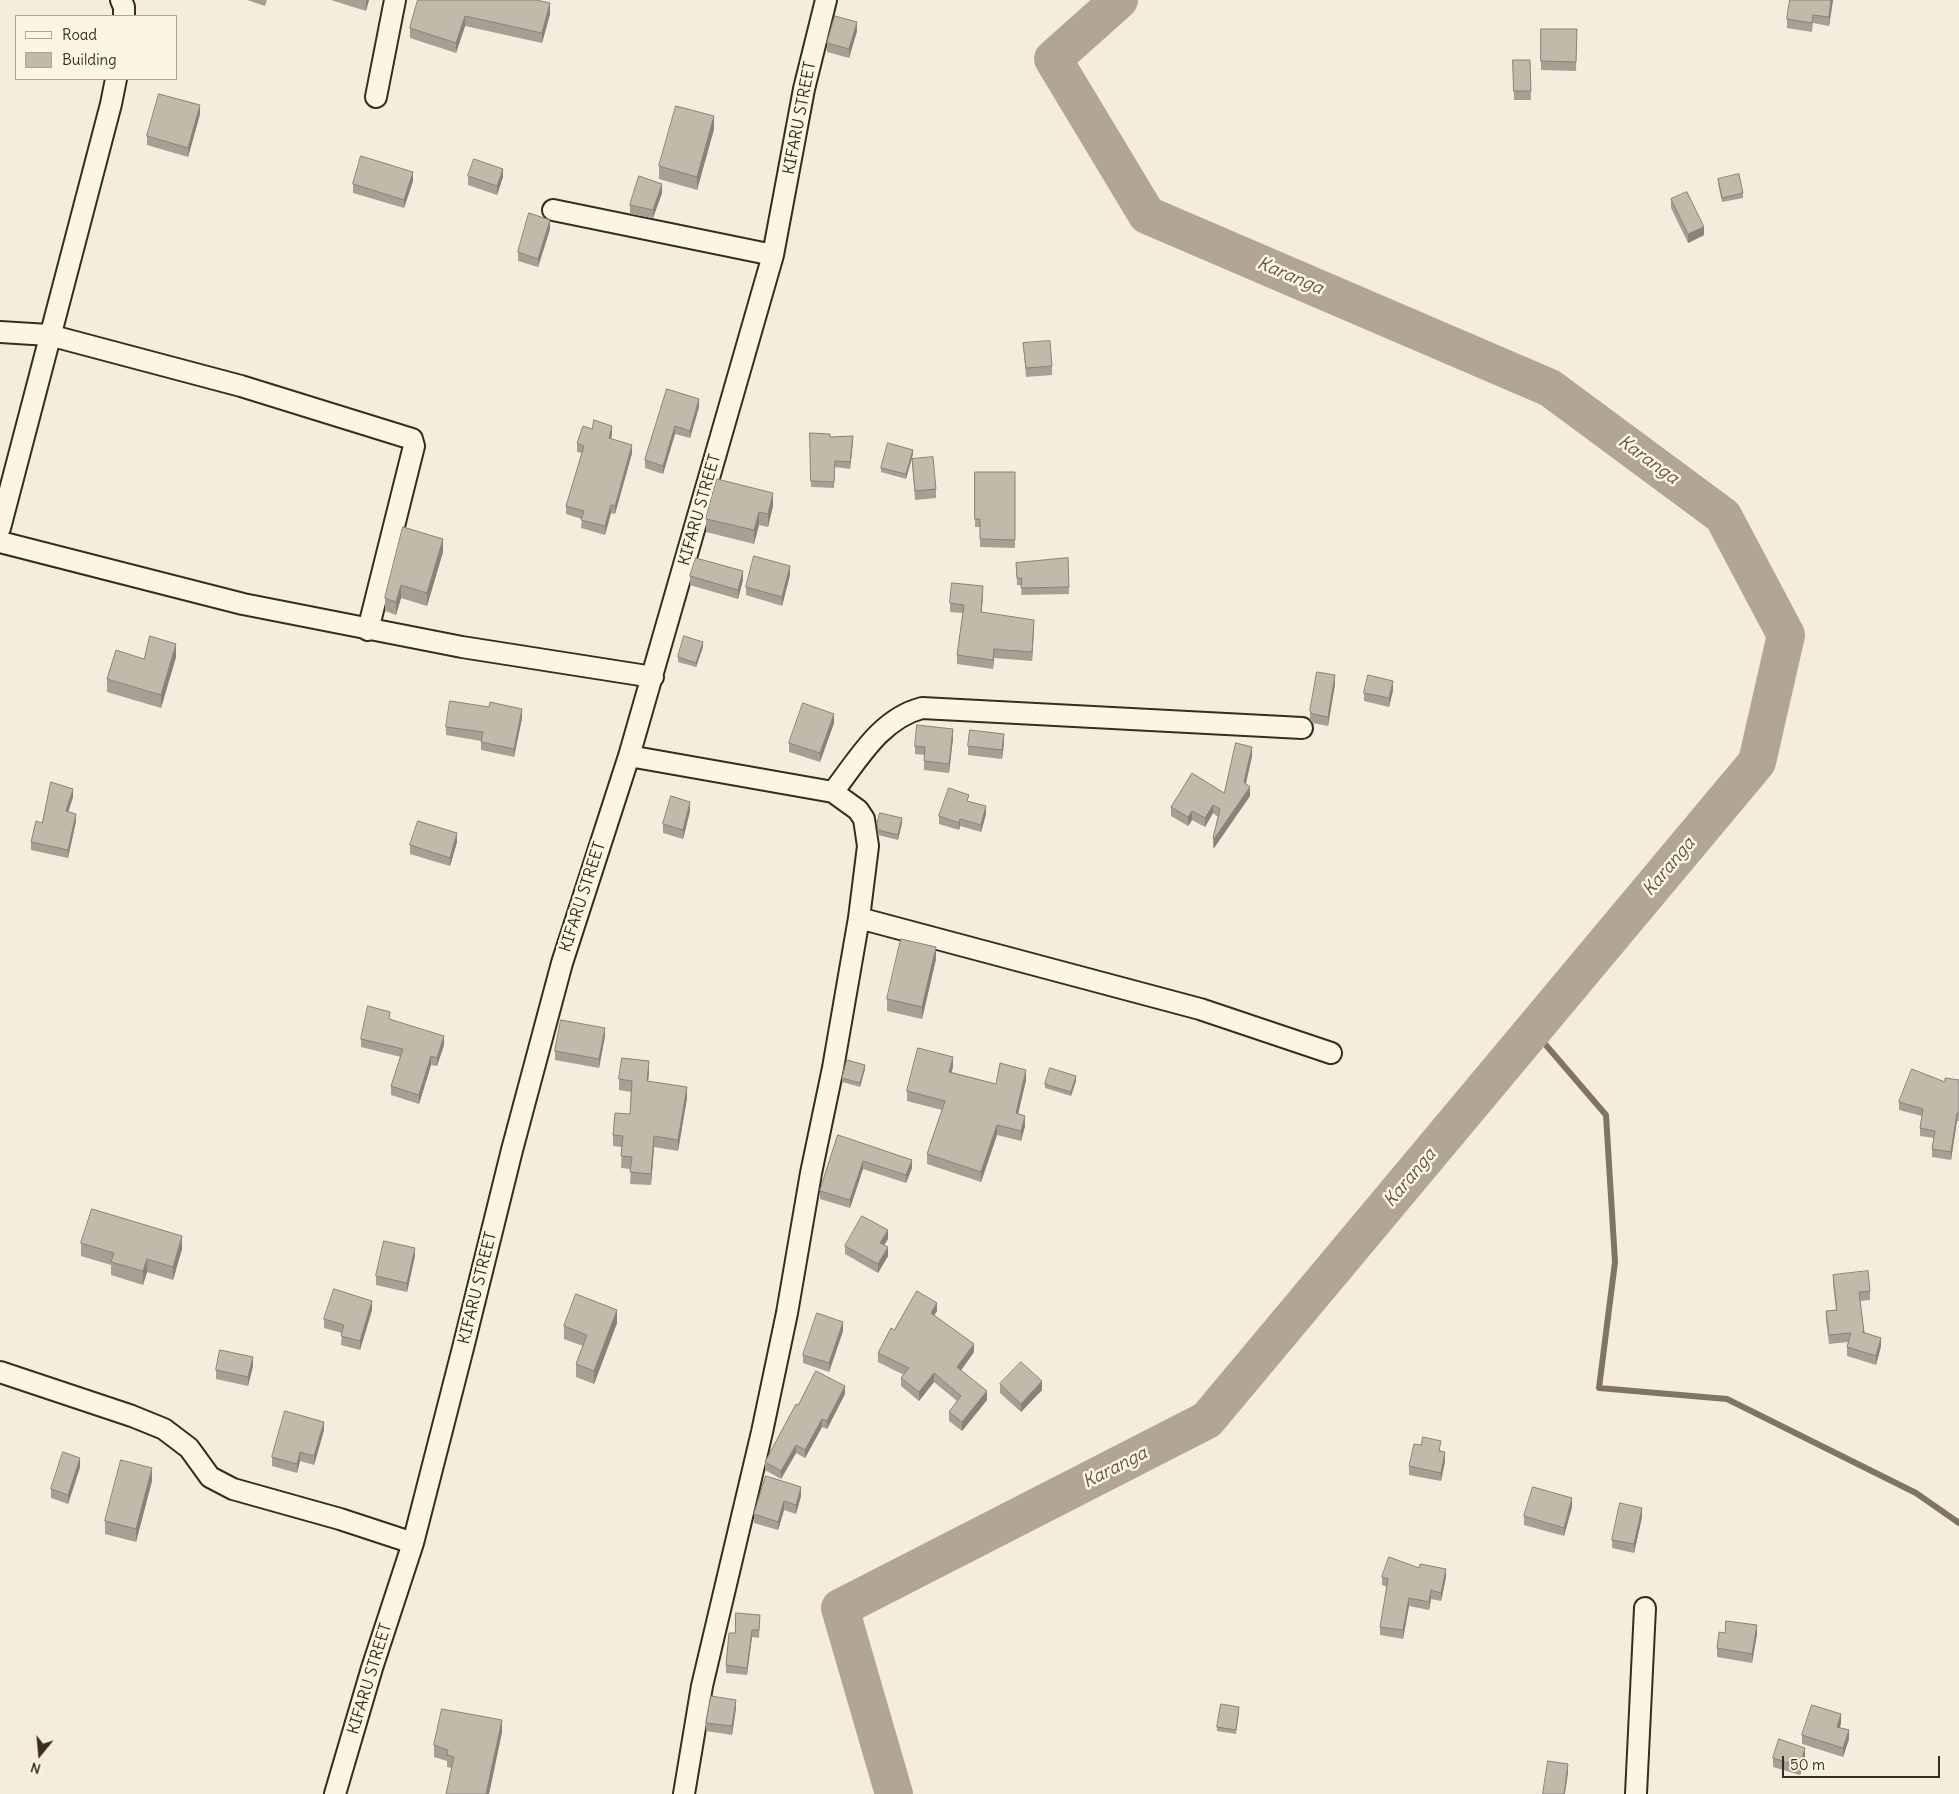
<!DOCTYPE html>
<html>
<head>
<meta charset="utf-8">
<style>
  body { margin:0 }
  #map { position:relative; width:1959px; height:1794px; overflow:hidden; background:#f4eddd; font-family:Delius,sans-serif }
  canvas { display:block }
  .legend { position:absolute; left:15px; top:15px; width:162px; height:65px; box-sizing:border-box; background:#fcf5e5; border:1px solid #afa495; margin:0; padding:6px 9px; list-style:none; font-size:15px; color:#3b2a1e }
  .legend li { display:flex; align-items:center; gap:10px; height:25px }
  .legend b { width:25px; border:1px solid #afa495 }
  .north { position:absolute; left:15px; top:1729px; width:50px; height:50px; -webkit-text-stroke:4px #fcf5e5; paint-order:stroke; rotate:197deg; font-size:14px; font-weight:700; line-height:20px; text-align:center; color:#3b2a1e }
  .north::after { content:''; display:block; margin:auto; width:18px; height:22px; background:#3b2a1e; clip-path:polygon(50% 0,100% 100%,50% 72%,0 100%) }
  .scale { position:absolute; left:1782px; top:1756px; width:158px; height:22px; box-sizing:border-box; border:2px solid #3b2a1e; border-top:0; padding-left:6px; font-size:15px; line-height:18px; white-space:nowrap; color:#3b2a1e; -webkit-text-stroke:4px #fcf5e5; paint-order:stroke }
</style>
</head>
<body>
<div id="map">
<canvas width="1959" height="1794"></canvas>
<ul class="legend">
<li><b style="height:6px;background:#fcf5e5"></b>Road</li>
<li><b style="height:14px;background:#c3b9aa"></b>Building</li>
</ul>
<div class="north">N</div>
<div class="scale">50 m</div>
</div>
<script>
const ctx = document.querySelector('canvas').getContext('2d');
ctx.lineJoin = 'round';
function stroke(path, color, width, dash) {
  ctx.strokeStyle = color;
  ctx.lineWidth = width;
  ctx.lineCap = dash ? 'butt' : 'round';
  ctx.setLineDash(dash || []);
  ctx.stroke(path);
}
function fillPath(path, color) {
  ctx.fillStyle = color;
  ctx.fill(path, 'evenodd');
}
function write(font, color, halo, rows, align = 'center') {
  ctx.font = font + ' Delius,sans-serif';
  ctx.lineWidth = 5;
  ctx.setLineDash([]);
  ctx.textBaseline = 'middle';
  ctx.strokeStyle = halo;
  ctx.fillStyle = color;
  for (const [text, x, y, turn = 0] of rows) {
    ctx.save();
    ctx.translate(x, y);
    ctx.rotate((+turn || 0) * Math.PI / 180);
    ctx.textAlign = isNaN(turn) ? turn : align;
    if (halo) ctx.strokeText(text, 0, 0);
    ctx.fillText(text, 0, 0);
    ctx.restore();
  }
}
const stream = new Path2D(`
  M1533,1030l73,85 9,147 -16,126 128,11 189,94 43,30`);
const river = new Path2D(`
  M894,1794l-54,-186 367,-188 550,-658 29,-127 -63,-119 -173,-128 -403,-173 -94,-156 66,-59`);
const street = new Path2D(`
  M121,0l3,7v9
  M376,97l19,-97
  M553,210l220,45
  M0,332l49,3 192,51 171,53 2,7 -46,184
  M0,528l111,-424 5,-25
  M0,542l243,62 219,43 191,30
  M629,756l204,36 25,18 6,9 4,27 -9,72 -26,150 -22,105 -24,140 -25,119 -60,254 -18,108
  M833,792c25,-32 47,-73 89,-84l380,20
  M859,918l341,91 131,44
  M0,1372l132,44 32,13 25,19 21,29 23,12 107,30 73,24
  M335,1794l37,-126 41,-125 50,-195 49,-198 50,-187 67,-207 144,-501 31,-166 22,-89
  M1636,1794l9,-186`);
const wall = new Path2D(`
  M247,0h20l-2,6z
  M331,0h38l-3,11z
  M417,0h119l14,14 -8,29 -77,-17 -9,27 -46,-15v-10l8,-25z
  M1833,0l-4,26 -16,-3 -1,9 -25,-4v-9z
  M1541,29h36l-1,42 -35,-1z
  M857,31l-8,27 -22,-6v-9z
  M1513,60h17l1,40h-17z
  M200,114l-12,43 -41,-12v-9z
  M714,129l-17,61 -38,-11v-13z
  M468,176l35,1 -6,18 -29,-10z
  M1718,179l25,14v5l-21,4 -4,-19z
  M413,181l-9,27 -51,-15v-9z
  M662,193l-9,25 -23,-4v-9z
  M1671,199l33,36 -16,8 -17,-35z
  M550,229l-12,38 -20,-6v-9z
  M1023,343l29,23v9l-26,2z
  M667,389l32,18 -9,31 -15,-4 -12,40 -18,-6v-8z
  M592,429l20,5 -1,5 21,14 -17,61 -4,-1 -6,22 -24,-7 1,-9 -16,-5v-8l16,-53 -5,-1v-9z
  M810,433l20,4 23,5 -3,27 -15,-2 -1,21 -23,-1z
  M913,454l-7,25 -25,-7v-4z
  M912,459l24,30v9l-21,2z
  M975,472h40v76l-35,-1v-20h-5z
  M773,506l-5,21 -9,-2 -5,19 -48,-12v-13z
  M443,552l-16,54 -26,-8 -5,17 -11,-4v-13z
  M1068,558l1,36 -48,1 1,-10h-5l-1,-22z
  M790,575l-8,31 -36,-11v-8z
  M690,576l53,4 -5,19 -48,-14z
  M983,595l-2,17 53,17 -2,32 -38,-3 -1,11 -36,-5v-9l6,-42 -13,-1v-9z
  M703,647l-7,20 -18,-5v-5z
  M176,657l-15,51 -54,-16v-13z
  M1335,684l-7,42 -15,-3 -3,-3v-9z
  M1393,690l-4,17 -25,-6v-8z
  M522,718l-8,39 -33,-7v-9l-35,-6v-8z
  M834,723l-14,39 -31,-10v-9z
  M953,738l-4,35 -25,-3v-15l-9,-1v-8z
  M1004,743l-2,16 -34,-4v-9z
  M1252,756l-6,28 4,12 -36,52 -1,-1v-9l5,-21 -5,-4 -8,14 -13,-7 -4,6 -17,-10v-9l53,-14z
  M73,797l-5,15 8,9 -8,37 -37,-8v-8l11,-19z
  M969,801l17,13 -5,18 -21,-6 -1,4 -20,-6v-8z
  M690,811l-7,28 -20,-6v-9z
  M902,823l-4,17 -20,-5 -1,-11z
  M457,842l-7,24 -40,-12v-9z
  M936,959l-14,60 -35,-8v-12z
  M390,1019l54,26 -7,21 -6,-1 -12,39 -28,-9v-9l10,-29 -40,-10v-8z
  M605,1036l-6,32 -44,-8v-9z
  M953,1067l-2,5 45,12 30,-4 -8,34 7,12 -4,15 -24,-6 -16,47 -54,-18v-10l15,-44 -35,-9v-10z
  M865,1069l-5,18 -18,-5v-4z
  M649,1073l-1,8 39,17 -9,53 -24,-4 -3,38 -21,-1 1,-15 -10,-1 1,-21 -9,-1v-11l17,-21 1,-22 -12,-2v-11z
  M1959,1080v41h-2l-6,39 -19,-3v-8l2,-11 -14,-2v-8l2,-12 -23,-6v-8l46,-20z
  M1076,1081l-5,15 -26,-8v-4z
  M838,1135l74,33 -6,15 -43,-14 -13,39 -30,-9v-8z
  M888,1239l-4,6 4,11 -10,17 -33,-19v-8z
  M81,1243l101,6 -9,31 -26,-8 -4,13 -32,-10v-10l-30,-9z
  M415,1256l-8,36 -31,-7v-9z
  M1833,1275l37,16v9l-10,1 4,31 17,14 -5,19 -29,-9v-9l1,-5 -19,2 -3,-24v-9l10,-1 -3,-26z
  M372,1310l-12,40 -19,-5 1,-12 -18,-5v-9z
  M937,1311l-3,4 40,37 -13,18 26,30 -25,31 -13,-10v-9l8,-11 -23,-19 -15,19 -18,-15v-8l3,-3 -26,-13v-9l16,-23z
  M617,1323l-23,61 -18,-7v-13l7,-18 -19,-7v-13z
  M843,1331l-14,41 -26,-9v-8z
  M253,1366l-5,20 -32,-7v-9z
  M1000,1384l42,6 -21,22 -21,-19z
  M845,1394l-18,35 -5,-2 -17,31 -9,-5 -15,26 -16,-9v-8l33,-57z
  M324,1430l-10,35 -14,-4 -3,12 -25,-7v-9z
  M1441,1450v1l4,10 -4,20 -32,-6v-9z
  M80,1467l-12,37 -17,-6v-9z
  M766,1476l35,20 -5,18 -12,-4 -6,20 -24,-7v-9z
  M152,1481l-16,61 -31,-8v-13z
  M1572,1507l-8,29 -40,-11v-9z
  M1642,1517l-8,36 -22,-5v-8z
  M1382,1577h64l-5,24 -10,-2 -2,11 -20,-4 -6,33 -23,-4v-8l7,-40 -5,-2z
  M760,1615l-1,23 -7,-1 -5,38 -21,-2v-8l9,-32z
  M1725,1633l32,1 -5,29 -35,-6v-9z
  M736,1708l-4,27 -26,-4v-8z
  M1239,1712l-3,22 -19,-3v-4z
  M1841,1723l-1,4 9,12 -6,18 -41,-13v-9z
  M502,1732l-13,62h-43l6,-26 -5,-1v-6l-13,-4v-12z
  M1805,1757l-5,18 -27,-8v-9z`);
const shadedWall = new Path2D(`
  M366,0h3l-3,11z
  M1831,0h2l-4,26v-9z
  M550,3v11l-8,29v-10z
  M465,16v10l-9,27v-10z
  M857,22v9l-8,27v-9z
  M200,105v9l-12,43v-9z
  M714,116v13l-17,61v-13z
  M503,169v8l-6,18v-9z
  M413,172v9l-9,27v-8z
  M662,184v9l-9,25v-8z
  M550,220v9l-12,38v-8z
  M1704,227v8l-16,8v-9z
  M699,399v8l-9,31v-7z
  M612,426v8l-3,12v-8z
  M675,426v8l-12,40v-8z
  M853,436v6l-3,27v-7z
  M632,445v8l-17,61v-8z
  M913,450v4l-7,25v-5z
  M773,493v13l-5,21v-13z
  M611,505v8l-6,22v-9z
  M759,512v13l-5,19v-14z
  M443,539v13l-16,54v-13z
  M790,566v9l-8,31v-9z
  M743,571v9l-5,19v-9z
  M401,585v13l-5,17v-13z
  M983,586v9l-2,26v-9z
  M1034,620v9l-2,32v-9z
  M703,642v5l-7,20v-4z
  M176,644v13l-15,51v-13z
  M994,649v9l-1,11v-9z
  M1335,675v9l-7,42v-9z
  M1393,681v9l-4,17v-9z
  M522,709v9l-8,39v-8z
  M834,714v9l-14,39v-9z
  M953,729v9l-4,35v-9z
  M1004,734v9l-2,16v-9z
  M1252,747v9l-8,35v-9z
  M1250,787v9l-36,52v-9z
  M73,789v8l-7,22v-8z
  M690,802v9l-7,28v-9z
  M1213,805v8l-8,14v-9z
  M986,806v8l-5,18v-7z
  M1192,811v9l-4,6v-9z
  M76,814v7l-8,37v-8z
  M902,818v5l-4,17v-5z
  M960,819v7l-1,4v-7z
  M457,833v9l-7,24v-8z
  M936,947v12l-14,60v-12z
  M605,1028v8l-6,32v-9z
  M444,1036v9l-7,21v-8z
  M431,1056v9l-12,39v-9z
  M953,1057v10l-4,15v-10z
  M649,1061v12l-2,19v-11z
  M865,1065v4l-5,18v-4z
  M1026,1070v10l-10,43v-10z
  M1076,1076v5l-5,15v-4z
  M687,1087v11l-9,53v-11z
  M1957,1113v8l-6,39v-8z
  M1025,1116v10l-4,15v-10z
  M997,1125v10l-16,47v-10z
  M654,1136v11l-3,38v-11z
  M912,1160v8l-6,15v-8z
  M863,1161v8l-13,39v-8z
  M888,1230v9l-8,13v-9z
  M182,1236v13l-9,31v-13z
  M888,1247v9l-10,17v-9z
  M415,1248v8l-8,36v-9z
  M147,1259v13l-4,13v-14z
  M372,1301v9l-12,40v-9z
  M937,1303v8l-6,10v-8z
  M617,1310v13l-23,61v-13z
  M843,1322v9l-14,41v-9z
  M1881,1338v8l-5,19v-9z
  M974,1344v8l-17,24v-9z
  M253,1357v9l-5,20v-9z
  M934,1373v9l-15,19v-9z
  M1042,1381v9l-21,22v-8z
  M845,1386v8l-18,35v-8z
  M987,1391v9l-25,31v-9z
  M822,1419v8l-17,31v-8z
  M324,1422v8l-10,35v-9z
  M796,1445v8l-15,26v-8z
  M300,1452v9l-3,12v-9z
  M1445,1452v9l-4,20v-8z
  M80,1458v9l-12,37v-9z
  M152,1468v13l-16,61v-13z
  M801,1487v9l-5,18v-9z
  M1572,1498v9l-8,29v-8z
  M784,1501v9l-6,20v-8z
  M1642,1508v9l-8,36v-9z
  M1446,1569v8l-5,24v-8z
  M1431,1590v9l-2,11v-8z
  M1409,1598v8l-6,33v-9z
  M1757,1625v9l-5,29v-9z
  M752,1630v7l-5,38v-7z
  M736,1700v8l-4,27v-9z
  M1841,1714v9l-4,12v-8z
  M502,1720v12l-13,62h-3z
  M1849,1730v9l-6,18v-9z
  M1805,1748v9l-5,18v-8z
  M1568,1764v9l-3,21h-1z`);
const building = new Path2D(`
  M418,0h118l14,3 -8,30 -77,-17 -9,27 -46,-15z
  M1790,0h41l-2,17 -16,-2 -1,8 -25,-4z
  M835,16l22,6 -8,27 -22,-6z
  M1541,29h36l-1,33 -35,-1z
  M1513,60h17l1,31h-17z
  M159,94l41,11 -12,43 -41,-12z
  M676,106l38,10 -17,61 -38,-11z
  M361,156l52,16 -9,28 -51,-16z
  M474,159l29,10 -6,17 -29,-10z
  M1739,174l4,19 -21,5 -4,-19z
  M639,176l23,8 -9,26 -23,-5z
  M1687,192l17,35 -16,7 -17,-35z
  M529,213l21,7 -12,39 -20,-7z
  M1050,341l2,25 -26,2 -3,-25z
  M667,389l32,10 -9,32 -15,-5 -12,40 -18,-6z
  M594,420l18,6 -3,12 23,7 -17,61 -4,-1 -6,21 -24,-6 3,-9 -18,-5 18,-60 -7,-3 6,-17 9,3z
  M810,433l20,1v3l23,-1 -3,26 -15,-1 -1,21 -23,-1z
  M888,443l25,7 -7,24 -25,-6z
  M933,457l3,32 -21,2 -3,-32z
  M975,472h40v68l-35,-1v-20h-5z
  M717,479l56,14 -5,21 -9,-2 -5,18 -48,-11z
  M403,527l40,12 -16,54 -26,-8 -5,17 -11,-4z
  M754,556l36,10 -8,31 -36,-10z
  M696,558l47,13 -5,19 -48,-14z
  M1068,558l1,29 -48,1 1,-10h-5l-1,-15z
  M952,583l31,3 -2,26 53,8 -2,32 -38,-3 -1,11 -36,-5 7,-50 -14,-2z
  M150,636l26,8 -15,51 -54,-16 9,-29 28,9z
  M684,636l19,6 -7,21 -18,-6z
  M1317,672l18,3 -7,42 -15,-3 -3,-3z
  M1368,675l25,6 -4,17 -25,-5z
  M450,701l39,6 1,-5 32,7 -8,40 -33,-7 2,-10 -37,-5z
  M803,703l31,11 -14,39 -31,-10z
  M917,725l36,4 -4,35 -25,-3 1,-14 -10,-1z
  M970,730l34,4 -2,16 -34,-4z
  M1236,743l16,4 -8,35 6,5 -36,52 -1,-1 7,-29 -7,-4 -8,13 -13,-7 -4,6 -17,-10 21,-34 32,20z
  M51,782l22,7 -7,22 10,3 -8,36 -37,-8 5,-21 6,2z
  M949,788l20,7 -2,6 19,5 -5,19 -21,-6 -1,4 -20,-7z
  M671,796l19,6 -7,28 -20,-6z
  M880,813l22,5 -4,17 -20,-5 -1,-6z
  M418,821l39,12 -7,25 -40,-13z
  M901,939l35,8 -14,60 -35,-8z
  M368,1006l22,6 -1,7 55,17 -7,22 -6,-2 -12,39 -28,-9 12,-37 -42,-10z
  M561,1020l44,8 -6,31 -44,-8z
  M918,1048l35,9 -4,15 47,12 4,-21 26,7 -10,43 9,3 -4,15 -24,-6 -16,47 -54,-18 18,-53 -38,-10z
  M622,1058l27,3 -2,20 40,6 -9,53 -24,-4 -3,38 -21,-2 2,-15 -11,-1 2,-20 -10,-1 2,-22 15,1 2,-33 -13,-2z
  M847,1060l18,5 -5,18 -18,-5z
  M1050,1068l26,8 -5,16 -26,-8z
  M1912,1069l33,13v-4l14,2v33h-2l-6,39 -19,-3 3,-18 -15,-3 3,-19 -24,-7z
  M838,1135l74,25 -6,15 -43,-14 -13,39 -30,-9z
  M92,1209l90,27 -9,31 -26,-8 -4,12 -32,-9 3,-9 -33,-10z
  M862,1216l26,14 -8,13 8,4 -10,17 -33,-18z
  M384,1241l31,7 -8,35 -31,-7z
  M1868,1271l2,20 -11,1 5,40h-2l19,6 -5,18 -29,-9 4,-14 -22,2 -3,-24 11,-1 -4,-35z
  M334,1289l38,12 -12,40 -19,-5 3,-11 -20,-6z
  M917,1291l20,12 -6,10 43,31 -17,23 30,24 -25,31 -13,-10 12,-16 -27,-23 -15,19 -18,-14 8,-10 -31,-15 13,-25 3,2z
  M576,1294l41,16 -23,61 -18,-7 11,-29 -23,-9z
  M817,1313l26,9 -14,41 -26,-8z
  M220,1350l33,7 -5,20 -32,-7z
  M1021,1362l21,19 -21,23 -21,-20z
  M816,1371l29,15 -18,35 -5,-2 -17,31 -9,-5 -15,26 -16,-9 31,-58 2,1z
  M285,1411l39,11 -10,34 -14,-4 -3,12 -25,-7z
  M1423,1437l18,4 -2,10 6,1 -4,21 -32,-7 5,-22 7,1z
  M63,1452l17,6 -12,37 -17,-6z
  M121,1460l31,8 -16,61 -31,-8z
  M766,1476l35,11 -5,18 -12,-4 -6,21 -24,-8z
  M1533,1487l39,11 -8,30 -40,-12z
  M1620,1503l22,5 -8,36 -22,-4z
  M1389,1557l30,11 1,-4 26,5 -5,24 -10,-3 -2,12 -20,-4 -6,32 -23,-3 8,-48 -6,-2z
  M736,1613l24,2 -1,15h-7l-5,38 -21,-3 3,-32h6z
  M1726,1621l31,4 -5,29 -35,-6 2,-16 6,1z
  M711,1696l25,4 -4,26 -26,-3z
  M1221,1704l18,3 -3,23 -19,-3z
  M1812,1705l29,9 -4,13 12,3 -6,18 -41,-13z
  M442,1709l60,11 -16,74h-40l8,-37 -7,-2 1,-5 -14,-5z
  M1779,1739l26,9 -5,19 -27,-9z
  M1548,1761l20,3 -4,30h-21z`);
const streetNames = [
  ["KIFARU STREET",800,118,-79],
  ["KIFARU STREET",700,510,-74],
  ["KIFARU STREET",583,897,-72],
  ["KIFARU STREET",478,1288,-76],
  ["KIFARU STREET",370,1679,-73]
];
const waterNames = [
  ["Karanga",1290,276,23],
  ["Karanga",1648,460,36],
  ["Karanga",1669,867,-50],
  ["Karanga",1410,1178,-50],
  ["Karanga",1115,1468,-27]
];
stroke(stream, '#817466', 6);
stroke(river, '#b0a596', 38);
stroke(street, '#3b2a1e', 24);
stroke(street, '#fcf5e5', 20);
fillPath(wall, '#a89f92');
fillPath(shadedWall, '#888277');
fillPath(building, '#c3b9aa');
stroke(building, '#888277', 1);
write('16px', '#3b2a1e', '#fcf5e5', streetNames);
write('italic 18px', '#645548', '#fcf5e5', waterNames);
</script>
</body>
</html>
